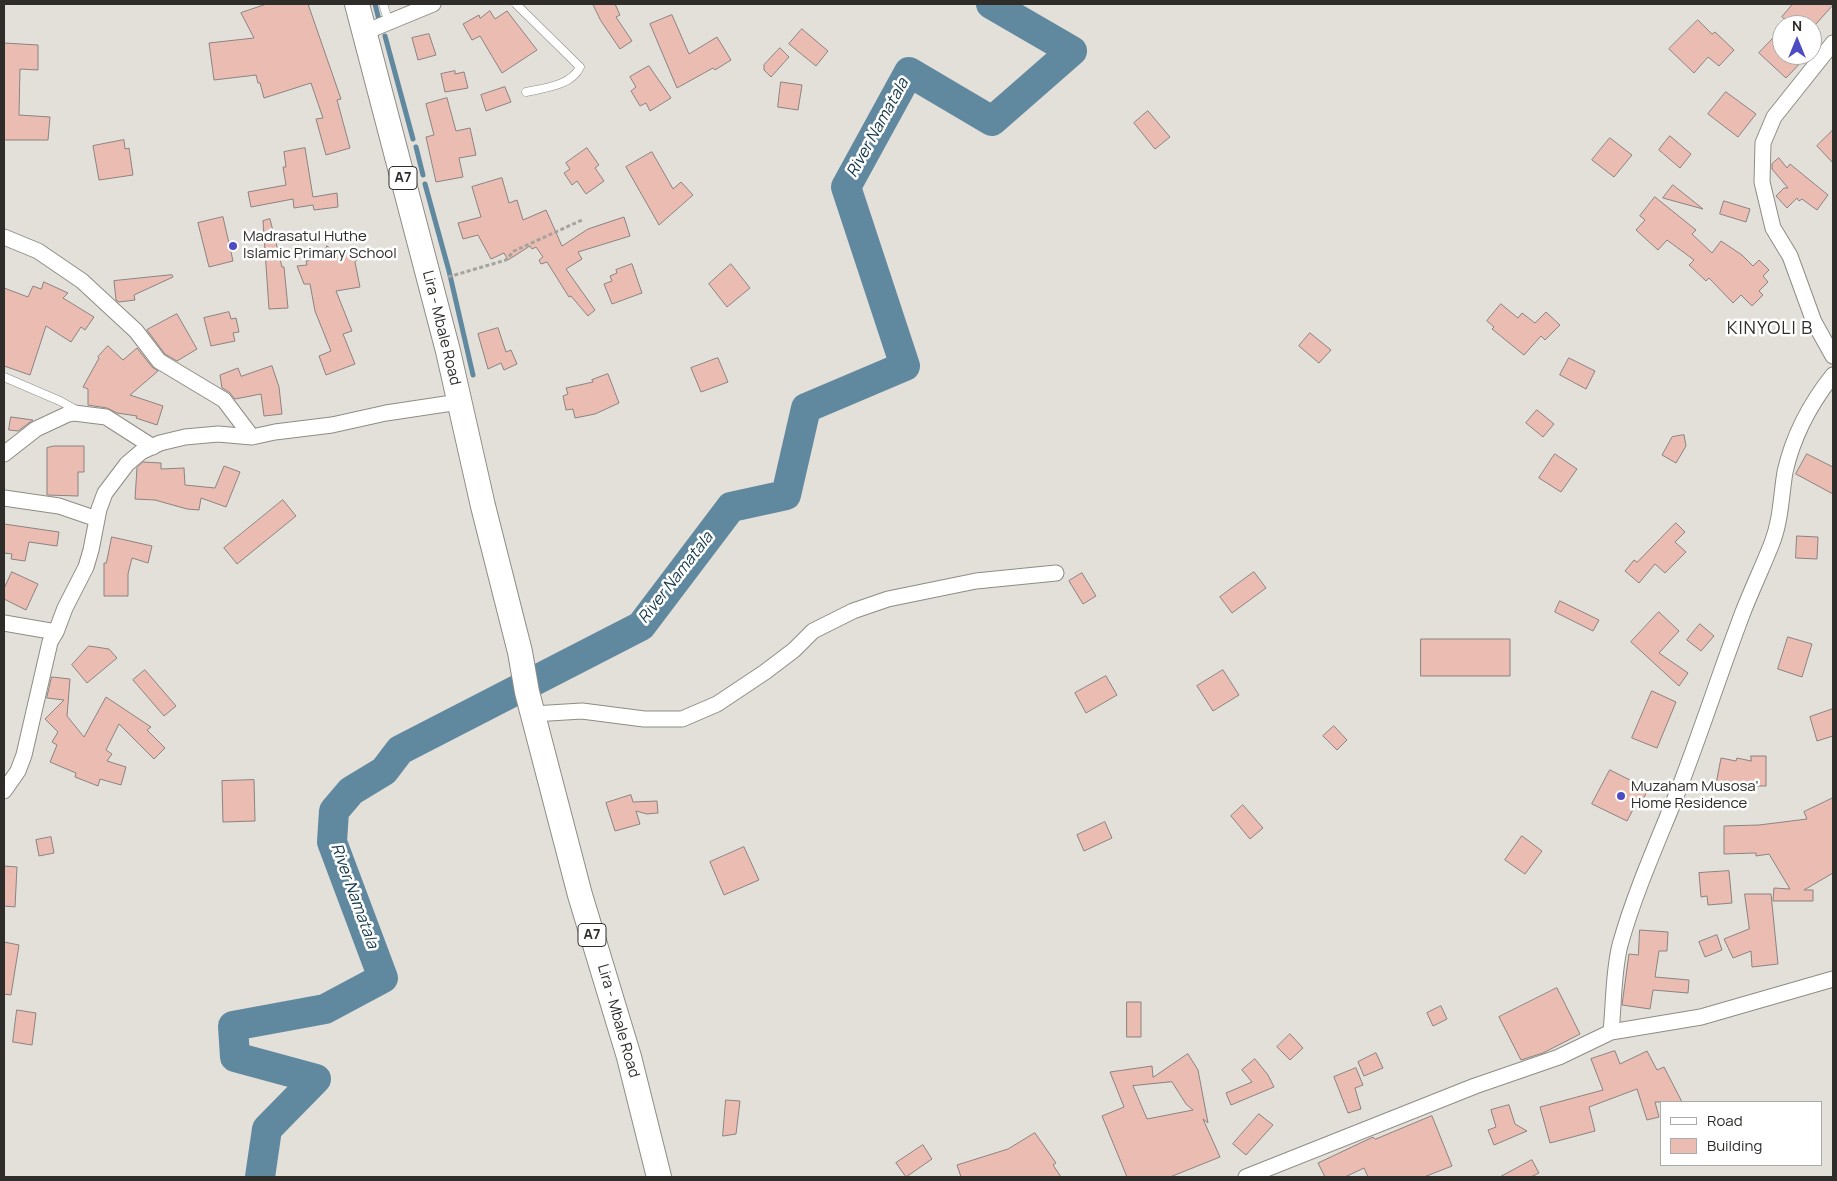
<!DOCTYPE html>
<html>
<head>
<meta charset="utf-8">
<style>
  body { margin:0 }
  #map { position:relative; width:1837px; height:1181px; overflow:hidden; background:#e3dfd9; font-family:Manrope,sans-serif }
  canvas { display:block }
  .frame { position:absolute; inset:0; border:5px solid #2e2d2a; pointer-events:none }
  .legend { position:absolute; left:1660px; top:1101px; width:162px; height:65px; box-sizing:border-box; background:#fff; border:1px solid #ababaa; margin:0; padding:6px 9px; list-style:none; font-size:15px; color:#2e2d2a }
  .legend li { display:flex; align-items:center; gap:10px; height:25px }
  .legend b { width:25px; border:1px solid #ababaa }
  .north { position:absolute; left:1772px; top:15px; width:50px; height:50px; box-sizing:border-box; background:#fff; border:1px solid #ababaa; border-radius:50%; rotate:0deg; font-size:14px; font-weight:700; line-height:20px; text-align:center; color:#2e2d2a }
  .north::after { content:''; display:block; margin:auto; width:18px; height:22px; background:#4e4cc3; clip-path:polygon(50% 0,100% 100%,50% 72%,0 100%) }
</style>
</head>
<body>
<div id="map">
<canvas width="1837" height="1181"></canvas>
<div class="frame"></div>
<ul class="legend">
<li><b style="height:6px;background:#fff"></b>Road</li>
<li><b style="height:14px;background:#ebbcb1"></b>Building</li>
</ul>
<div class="north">N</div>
</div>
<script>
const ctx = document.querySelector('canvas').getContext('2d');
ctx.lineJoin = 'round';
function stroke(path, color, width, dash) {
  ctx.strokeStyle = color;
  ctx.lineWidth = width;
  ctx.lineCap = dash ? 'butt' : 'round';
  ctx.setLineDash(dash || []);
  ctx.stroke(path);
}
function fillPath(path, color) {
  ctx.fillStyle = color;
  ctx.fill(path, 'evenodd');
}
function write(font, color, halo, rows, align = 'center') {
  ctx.font = font + ' Manrope,sans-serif';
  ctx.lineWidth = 5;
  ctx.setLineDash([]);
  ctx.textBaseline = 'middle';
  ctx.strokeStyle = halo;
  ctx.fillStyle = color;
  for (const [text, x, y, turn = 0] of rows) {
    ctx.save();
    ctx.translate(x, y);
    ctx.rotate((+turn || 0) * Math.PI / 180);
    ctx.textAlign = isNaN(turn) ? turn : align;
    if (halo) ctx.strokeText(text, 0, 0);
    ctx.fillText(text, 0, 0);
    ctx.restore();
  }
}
const stream = new Path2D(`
  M375,4l4,16
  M385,36l28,103
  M416,147l7,28
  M425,184l24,87 24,104`);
const river = new Path2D(`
  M260,1177l7,-48 49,-50 -81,-22 -2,-31 92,-17 58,-31 -51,-136 2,-31 17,-20 33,-20 16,-21 241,-124 90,-119 55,-12 20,-87 99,-42 -59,-179 63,-115 83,49 80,-70 -81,-47`);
const building = new Path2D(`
  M267,4h41l33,95 -4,1 13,48 -24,7 -10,-36 7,-1 -12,-35 -47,15 -4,-15h-2l-2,-8 -42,5 -5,-37 45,-5 -13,-25z
  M593,4h22l5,11 -4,2 16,24 -12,8 -19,-28z
  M1793,4h40v1l-18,20h-23l-10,-8z
  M490,11l5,8 12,-8 30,39 -35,23 -22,-37 -8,4 -9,-16 16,-9 1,3z
  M672,15l17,39 28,-17 14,23 -16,10 -2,-2 -36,20 -27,-64z
  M1698,20l14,14 3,-2 19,18 -15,16 -11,-9 -14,16 -25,-24z
  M802,29l26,22 -12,15 -27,-22z
  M1782,29v26h26l-22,23 -27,-25z
  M429,34l7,21 -18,5 -6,-22z
  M4,43l34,2v25l-18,-1 -1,46 31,2 -2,23h-44z
  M780,48l9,9 -18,20 -7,-7v-5z
  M649,66l22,32 -21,13 -4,-8 -6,3 -9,-15 5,-4 -6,-10z
  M455,71v3l9,-2 4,16 -23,4 -4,-18z
  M781,82l21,3 -4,25 -20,-3z
  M505,87l6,15 -25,9 -5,-16z
  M1726,92l30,22 -18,23 -30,-23z
  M447,98l9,33 14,-3 6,27 -17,3 4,19 -27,5 -10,-45 8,-2 -8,-31z
  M1148,111l22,26 -15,12 -21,-26z
  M1833,130v33l-16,-17z
  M1670,136l21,18 -11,14 -21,-18z
  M1610,138l22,17 -18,22 -22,-17z
  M124,140l1,9 4,-1 4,27 -34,5 -6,-34z
  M305,148l8,49 24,-4 1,14 -24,3 -1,-5 -19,3 -1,-9 -42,8 -3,-15 38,-7 -3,-18h3l-2,-15z
  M587,148l12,17 -4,3 9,13 -18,13 -9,-13 -5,4 -8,-12 6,-4 -4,-6z
  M652,152l21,37 8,-7 12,13 -34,30 -33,-58z
  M1779,158l8,10 3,-4 38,31 -11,15 -15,-11 -3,2 -2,-3 -10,10 -11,-12 8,-8h4l-16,-19v-5z
  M502,178l7,25 8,-3 6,20 23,-10 16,36 26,-17 36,-12 6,19 -52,16 4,7 -16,10 29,41 -7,6 -17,-20 -2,1 -22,-35 -6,2 -2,-4 4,-3 -7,-10 -4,2 -2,-3 -22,14 -4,-7 -13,6 -13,-24 -15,4 -5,-16 23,-6 -9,-30z
  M1673,185l30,24 -40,-11z
  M1655,197l41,33 -4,4 20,19 9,-12 21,14 11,11 6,-6 10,10 -6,6 5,6 -9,9 4,4 -11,11 -11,-11 -8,8 -24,-25 -3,3 -17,-16 5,-5 -27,-20 -9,10 -22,-20 9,-10 -5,-4z
  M1724,201l26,8 -4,13 -26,-8z
  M223,217l10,44 -24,6 -11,-44z
  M270,219l12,48h2l4,41 -19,1 -6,-88z
  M327,246l11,9 25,-3 -8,10 5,25 -24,4 16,40 -9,3 12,30 -29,11 -7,-19 12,-5 -16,-40 -5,-27h-6l-7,-18 10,-1 -1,-4 17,-3z
  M632,264l10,29 -30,11 -8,-20 8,-3 -2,-5 7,-3 -1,-3z
  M731,264l19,24 -23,19 -18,-23z
  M172,275l1,2 -39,18 1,5 -16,2 -3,-2 -2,-19z
  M44,282l24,11 -5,5 31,19 -9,13 -4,-3 -10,15 -25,-16 -16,49 -26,-9v-78l24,9 5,-11 8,3z
  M1501,304l17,14 4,-5 13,10 11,-11 14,13 -15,15 -4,-4 -17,19 -32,-26 2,-2 -7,-6z
  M229,312l2,7 5,-1 3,14 -6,1 2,8 -24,5 -7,-28z
  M177,314l20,35 -20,12 -12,-7 -18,-24z
  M498,328l8,24 5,-2 6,14 -13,6 -3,-7 -13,6 -10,-35z
  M1310,333l21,17 -12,13 -20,-17z
  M108,346l15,14 14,-12 15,19 6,4 -28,24 33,11 -6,19 -21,-7 1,-2 -20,-3 -10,-5 -19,-3v-16l-5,-2 16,-29 -1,-1z
  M718,358l10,24 -27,10 -10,-24z
  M1569,358l26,13 -9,18 -26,-14z
  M272,366l7,21 3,27 -18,2 -3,-22 -26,5 -6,-7 -7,-4 -2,-13 18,-7 3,8z
  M608,374l11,29 -24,11 -20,4 -2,-9 -7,1 -3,-14 5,-2 -2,-6 27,-6 -1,-2z
  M1537,410l17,14 -11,13 -17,-14z
  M11,417l22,3 -15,11 -9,-1z
  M1684,435l2,11 -10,17 -14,-8 10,-18z
  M54,446h30v26h-6v24l-31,-1v-47z
  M1555,454l22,15 -16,23 -22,-14z
  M1807,454l26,13v27l-37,-20z
  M143,462l18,1v6l23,-1 1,17 30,3 9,-22 16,6 -14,35 -25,-9 -2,12 -12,-1 -32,-9 -20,-1 2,-31z
  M283,500l13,16 -59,48 -13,-16z
  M1676,523l9,9 -10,10 11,10 -21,21 -10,-9 -16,19 -14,-12 9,-11 3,2z
  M4,524l55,8 -2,14 -28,-4 -4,19 -14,-2 1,-5 -8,-1z
  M1797,536l21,1 -1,22 -21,-1z
  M112,537l40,9 -4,17 -16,-5 -4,16v22h-24v-33h2z
  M12,572l26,12 -12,26 -22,-11v-10z
  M1254,572l12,16 -34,25 -12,-16z
  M1082,573l14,23 -13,8 -14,-23z
  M1560,601l39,19 -6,11 -38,-19z
  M1659,612l20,19 -20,22 29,20 -9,13 -48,-44z
  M1700,624l14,12 -13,15 -14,-11z
  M1788,637l24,7 -10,33 -24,-8z
  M1421,639h89v37h-89z
  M89,646l20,3 8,9 -30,25 -15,-18z
  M145,670l31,36 -12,10 -31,-36z
  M1223,670l16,25 -26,16 -16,-25z
  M1106,676l11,19 -31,18 -11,-20z
  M52,677l18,2 -3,37 17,21 22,-40 45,30 -4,3 18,18 -11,11 -35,-35 -13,26 6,4 -5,7 19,6 -5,18 -21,-6 -2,7 -23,-9 1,-4 -26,-11 7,-17 -5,-3 6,-10 -13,-13 19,-19 -17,-2z
  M1652,691l24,11 -19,46 -25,-10z
  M1833,709v27l-16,5 -7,-24z
  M1334,726l13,14 -10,10 -14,-14z
  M1751,756h15v30h-20l-1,3 -29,-5 5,-26 15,3 1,-3 14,3z
  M1610,770l38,19 -7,15 -4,-2 -10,19 -35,-17z
  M254,780l1,41 -32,1 -1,-41z
  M631,795l2,7 24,-1 1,12 -11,1 -11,-3 4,13 -25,7 -9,-28z
  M1833,798v75l-29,17h9v11h-40l1,-13 16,1 -21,-35 -13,2v-3l-32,1v-28l35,-1 48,-6 -3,-7z
  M1243,805l20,23 -13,11 -19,-23z
  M1105,822l7,16 -28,13 -7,-16z
  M1522,836l20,15 -17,23 -20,-14z
  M51,837l3,16 -15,3 -3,-16z
  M744,847l15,33 -35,15 -14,-33z
  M4,866l13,1 -2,40 -11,-1z
  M1729,871l3,32 -24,2 -1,-9 -6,1 -2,-24z
  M1745,894h26l7,70 -26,3 -1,-16 -18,7 -9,-19 25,-10z
  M1640,930l28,2 -1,19h-8l-4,26 34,3 -1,13 -35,-3 -3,19 -28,-4 7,-51 9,1z
  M1717,935l5,15 -17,7 -6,-15z
  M4,942l15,3 -8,50 -7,-1z
  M1557,988l23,46 -37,19 -22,7 -22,-43z
  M1127,1002h14v35h-14z
  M1441,1006l6,13 -14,7 -6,-13z
  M17,1010l19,3 -4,32 -19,-3z
  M1290,1034l13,14 -13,12 -13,-13z
  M1615,1051l5,13 27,-13 10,19 7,-3 18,35h-27l4,15 -12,3 -10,-31 -48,18 6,24 -45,12 -10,-36 63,-17 -12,-31z
  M1376,1053l7,15 -19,8 -6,-14z
  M1188,1054l10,16 10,53 -5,-4 17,38 -50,20h-43l-25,-61 22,-9 -14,-35 42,-6 1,11zM1172,1082l14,22 7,6 -46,9 -14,-33z
  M1255,1059l13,16 6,12 -43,18 -5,-12 26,-11 -10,-12z
  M1356,1068l7,17 -8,3 6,21 -13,4 -14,-36z
  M726,1100l14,1 -4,33 -13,2z
  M1509,1105l6,19 12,7 -33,14 -6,-15 8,-3 -5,-17z
  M1259,1114l14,11 -27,30 -13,-11z
  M1432,1116l20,50 -28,11h-56l-4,-9 -19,9h-20l-7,-14 55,-26 2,2z
  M1035,1133l21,30 -3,2 8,12h-100l-4,-12 51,-16z
  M923,1145l9,14 -26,18 -10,-14z
  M1532,1160l7,13 -8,4h-31z`);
const path = new Path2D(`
  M448,277l58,-17 8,-9 68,-31`);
const lane = new Path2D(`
  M383,4l6,19
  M516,4l64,63c-9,19 -36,21 -54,25
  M4,377l56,24 18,10`);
const street = new Path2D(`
  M365,32l68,-28
  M1833,43l-59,74 -11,26 -1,39 11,46 17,28 24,66 19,34
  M4,237l34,14 44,30 54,50 23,30 65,39 28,37
  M4,454l32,-25 32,-15 6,-1 32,4 47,30
  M4,498l55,8 38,13
  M4,623l52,9
  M533,714l49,-3 62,8h38l35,-15 48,-32 29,-22 19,-19 40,-20 35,-12 88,-18 80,-8
  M4,791l14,-20 6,-16 26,-113 6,-10 9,-24 21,-41 5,-17 8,-41 6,-16 22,-29 14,-12 19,-9 25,-6 33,-3 34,3 23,-5 57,-7 54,-12 73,-11
  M1611,1032c3,-29 2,-59 9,-87 15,-54 39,-106 60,-159 22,-57 41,-116 63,-174 9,-23 20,-46 29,-69 9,-23 9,-47 13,-71 8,-36 25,-68 48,-97
  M1246,1177l229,-91 84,-29 52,-25 90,-15 132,-38`);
const primary = new Path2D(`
  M357,4l91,347 35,155 37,146 7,40 53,203 49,162 30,120`);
const markers = [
  [233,246,5,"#4e4cc3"],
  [1621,796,5,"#4e4cc3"]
];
const shields = [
  [403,178,28],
  [592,935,28]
];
const shieldNames = [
  ["A7",403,178],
  ["A7",592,935]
];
const poiNames = [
  ["Madrasatul Huthe",243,237],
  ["Islamic Primary School",243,254],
  ["Muzaham Musosa'",1631,787],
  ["Home Residence",1631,804]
];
const streetNames = [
  ["Lira - Mbale Road",441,328,76],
  ["Lira - Mbale Road",618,1021,74]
];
const waterNames = [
  ["River Namatala",878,128,-61],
  ["River Namatala",676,578,-52],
  ["River Namatala",354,896,70]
];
const quarterNames = [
  ["KINYOLI B",1770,329]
];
stroke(stream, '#6089a0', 5);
stroke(river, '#6089a0', 30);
fillPath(building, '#ebbcb1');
stroke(building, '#8b8381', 1);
stroke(lane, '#8f8c86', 9);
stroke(street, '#8f8c86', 17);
stroke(primary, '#8f8c86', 26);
stroke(path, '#a6a39e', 3, [4, 2.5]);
stroke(lane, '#fff', 8);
stroke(street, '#fff', 15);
stroke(primary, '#fff', 24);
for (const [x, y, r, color] of markers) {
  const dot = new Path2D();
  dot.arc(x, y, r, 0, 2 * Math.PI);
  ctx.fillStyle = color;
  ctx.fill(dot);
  stroke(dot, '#fff', 2);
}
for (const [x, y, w] of shields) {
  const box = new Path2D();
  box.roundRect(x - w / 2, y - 11.5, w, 23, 4);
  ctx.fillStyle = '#fff';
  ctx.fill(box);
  stroke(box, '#2e2d2a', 1);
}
write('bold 14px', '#2e2d2a', null, shieldNames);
write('15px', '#2e2d2a', '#fff', poiNames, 'left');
write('15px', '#2e2d2a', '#fff', streetNames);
write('italic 16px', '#123749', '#fff', waterNames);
ctx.letterSpacing = '1px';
write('18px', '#2e2d2a', '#fff', quarterNames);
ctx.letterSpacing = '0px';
</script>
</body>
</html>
